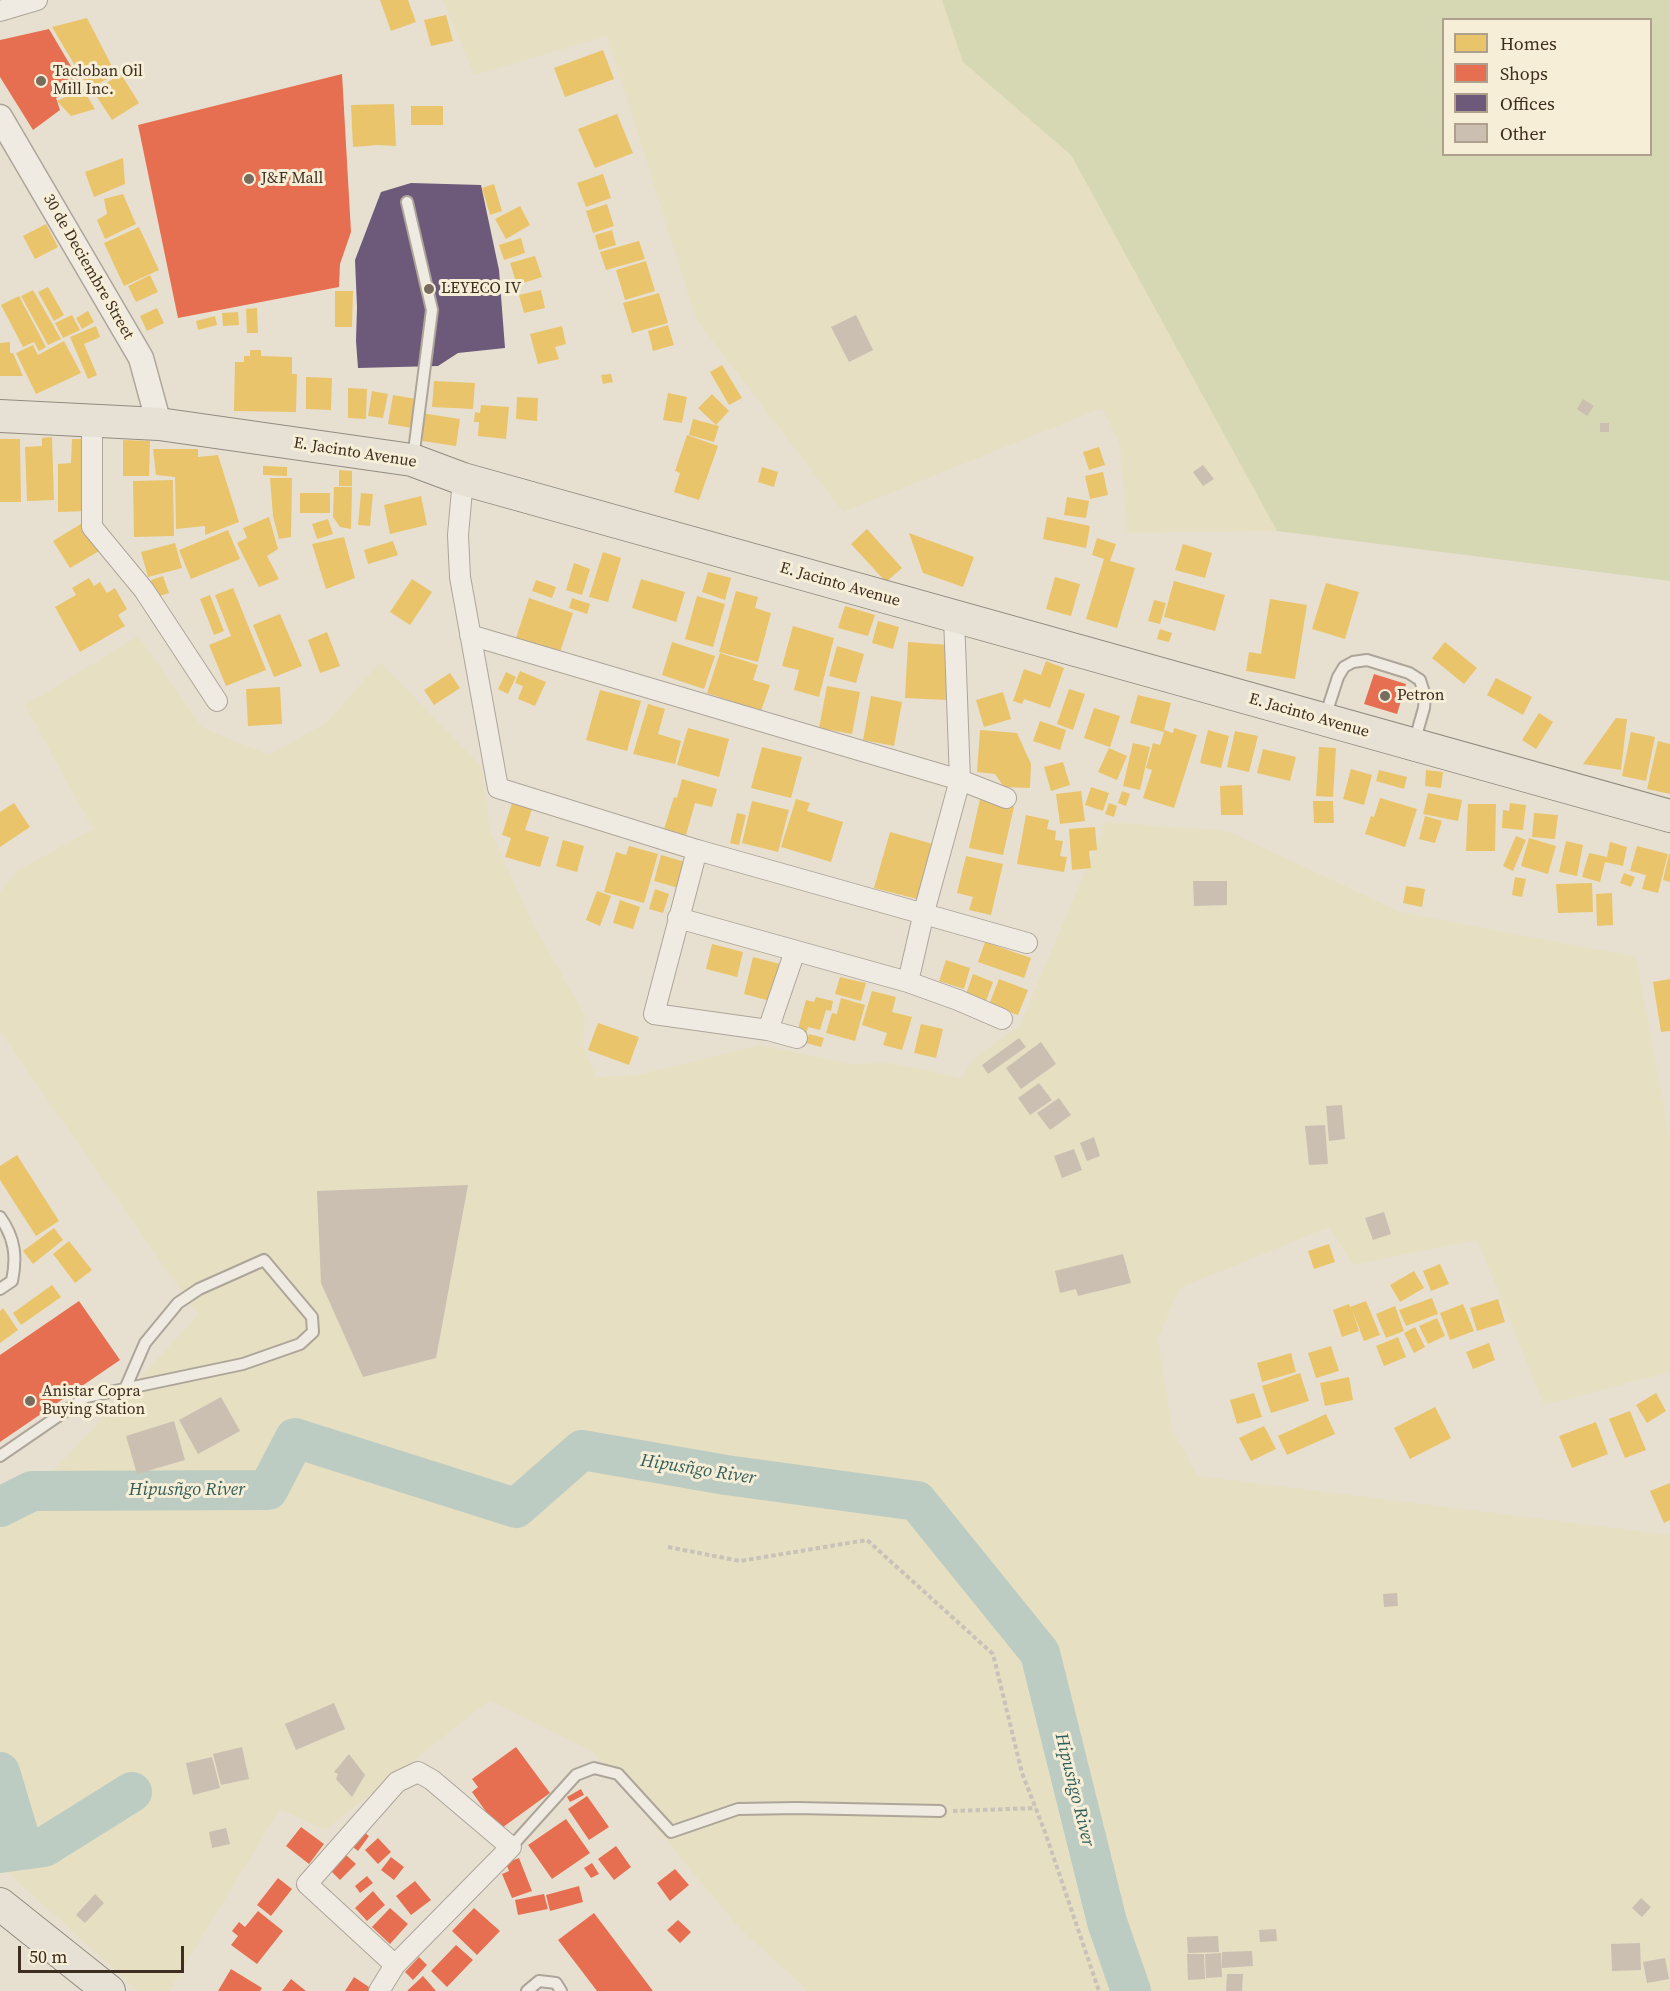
<!DOCTYPE html>
<html>
<head>
<meta charset="utf-8">
<style>
  body { margin:0 }
  #map { position:relative; width:1670px; height:1991px; overflow:hidden; background:#e7e0d1; font-family:"Source Serif 4",serif }
  canvas { display:block }
  .legend { position:absolute; left:1442px; top:18px; width:210px; height:138px; box-sizing:border-box; background:#f7eed8; border:2px solid #ada18e; margin:0; padding:8px 10px; list-style:none; font-size:18px; color:#3d2e20 }
  .legend li { display:flex; align-items:center; gap:12px; height:30px }
  .legend b { width:30px; border:2px solid #ada18e }
  .scale { position:absolute; left:18px; top:1946px; width:166px; height:27px; box-sizing:border-box; border:3px solid #3d2e20; border-top:0; padding-left:8px; font-size:18px; line-height:21px; white-space:nowrap; color:#3d2e20; -webkit-text-stroke:4px #f7eed8; paint-order:stroke }
</style>
</head>
<body>
<div id="map">
<canvas width="1670" height="1991"></canvas>
<ul class="legend">
<li><b style="height:16px;background:#e9c46a"></b>Homes</li>
<li><b style="height:16px;background:#e76f51"></b>Shops</li>
<li><b style="height:16px;background:#6d597a"></b>Offices</li>
<li><b style="height:16px;background:#cbbfb2"></b>Other</li>
</ul>
<div class="scale">50 m</div>
</div>
<script>
const ctx = document.querySelector('canvas').getContext('2d');
ctx.lineJoin = 'round';
function fillPath(path, color) {
  ctx.fillStyle = color;
  ctx.fill(path, 'evenodd');
}
function stroke(path, color, width, dash) {
  ctx.strokeStyle = color;
  ctx.lineWidth = width;
  ctx.lineCap = dash ? 'butt' : 'round';
  ctx.setLineDash(dash || []);
  ctx.stroke(path);
}
function write(font, color, halo, rows, align = 'center') {
  ctx.font = font + ' "Source Serif 4",serif';
  ctx.lineWidth = 6;
  ctx.setLineDash([]);
  ctx.textBaseline = 'middle';
  ctx.strokeStyle = halo;
  ctx.fillStyle = color;
  for (const [text, x, y, turn = 0] of rows) {
    ctx.save();
    ctx.translate(x, y);
    ctx.rotate((+turn || 0) * Math.PI / 180);
    ctx.textAlign = isNaN(turn) ? turn : align;
    if (halo) ctx.strokeText(text, 0, 0);
    ctx.fillText(text, 0, 0);
    ctx.restore();
  }
}
const farmland = new Path2D(`
  M443,0h499l21,62 108,93 206,376 -150,2 -7,-88 -18,-37 -259,104 -147,-193 -89,-283 -133,39z
  M138,636l65,92 66,27 58,-33 53,-60 102,105 8,63 43,94 53,93 -4,27 14,33 41,-2 123,-30 92,19 37,-1 56,11 16,5 12,-20 47,-34 86,-203 122,9 172,81 236,45 34,182v233l-126,33 -67,-165 -124,25 -24,-38 -149,61 -22,50 14,91 26,47 472,59v456h-862l-68,-62 -148,-178 -102,-51 -165,130 -45,-21 -111,182h-31l-138,-125v-338l198,-213 -198,-283v-140l17,-21 76,-42 -68,-124z`);
const green = new Path2D(`
  M942,0h728v581l-393,-50 -206,-376 -108,-93zM1444,20h206v134h-206z`);
const homes = new Path2D(`
  M380,0h28l8,22 -25,9z
  M446,15l7,26 -22,5 -7,-26z
  M87,18l29,56 -27,15 -37,-62z
  M603,50l11,29 -49,18 -11,-29z
  M121,74l18,29 -27,17 -19,-29z
  M83,89l12,20 -24,7 -14,-15z
  M394,104l2,42 -18,-1 -25,2 -2,-42z
  M411,106h32v19h-32z
  M617,114l16,39 -38,15 -17,-39z
  M123,158l2,26 -31,13 -9,-25z
  M603,174l8,24 -25,9 -9,-24z
  M494,184l8,27 -12,4 -8,-27z
  M123,194l13,30 -31,15 -8,-19 10,-6 -3,-15z
  M482,196l1,22h-20v-21z
  M607,204l7,22 -21,7 -7,-22z
  M520,206l10,19 -24,14 -11,-20z
  M452,216v31h-30l-1,-30z
  M46,224l12,23 -23,12 -12,-23z
  M139,227l20,43 -35,16 -20,-43z
  M460,229h21v29h-21z
  M612,230l4,15 -17,5 -4,-15z
  M521,238l4,15 -21,7 -5,-15z
  M639,241l6,18 -39,11 -6,-18z
  M535,256l7,21 -25,8 -7,-22z
  M646,261l9,30 -30,9 -9,-30z
  M493,262l1,68 -42,1 -1,-68z
  M150,275l8,17 -22,10 -8,-16z
  M48,287l16,28 -10,6 -16,-29z
  M33,290l28,49 -13,6 -27,-49z
  M541,290l4,18 -21,5 -5,-18z
  M335,291h18l-1,36h-17z
  M659,293l9,30 -36,10 -9,-30z
  M19,296l27,51 -7,4 -5,-9 -11,5 -22,-42z
  M157,308l7,15 -17,8 -7,-15z
  M257,308l1,25h-11l-1,-24z
  M367,309h42l1,18h-42z
  M88,311l6,11 -12,7 -6,-11z
  M238,312l1,13 -16,1 -1,-13z
  M72,315l8,15 -17,8 -8,-15z
  M215,316l2,9 -19,5 -2,-9z
  M668,325l6,20 -21,6 -5,-20z
  M96,326l4,11 -16,7 13,31 -9,4 -18,-42z
  M562,326l4,18 -11,3 4,12 -21,5 -8,-30z
  M414,330v34h-46l-1,-33z
  M64,341l17,32 -45,21 -20,-41 17,-8 5,10z
  M10,342v11h3l10,23h-23v-33z
  M250,350h11v6l31,1v17h5l-1,38 -62,-1 1,-49h9v-6h6z
  M722,365l20,33 -13,7 -19,-33z
  M611,374l2,8 -10,2 -2,-9z
  M306,377l26,1 -1,32 -25,-1z
  M434,381l41,2 -2,26 -41,-2z
  M348,388l19,1 -1,30 -18,-1z
  M372,391l16,3 -5,24 -15,-2z
  M668,393l19,4 -5,26 -19,-3z
  M712,394l17,17 -13,14 -18,-17z
  M393,395l23,4 -4,29 -24,-4z
  M517,397l21,1 -1,23 -21,-2z
  M481,405l28,2 -3,32 -28,-3 1,-14h-5l1,-10 5,1z
  M421,413l39,6 -4,27 -40,-6z
  M693,419l26,7 -5,16 -25,-7z
  M687,435l31,11 -19,54 -25,-8 6,-19 -5,-2z
  M52,437l2,63 -27,1 -2,-54 17,-1v-8z
  M0,439h20l1,63h-21z
  M72,439h16v72l-30,1v-48l13,-1z
  M123,440l27,1 -1,35h-26z
  M1099,447l6,18 -16,5 -6,-18z
  M153,449h45v8l20,-2 21,67 -34,13v-9l-29,3 -1,-52 -19,-2z
  M263,466l24,1v9l-24,-1z
  M762,467l16,5 -4,15 -16,-5z
  M339,470l13,1v15h-13z
  M1103,472l5,23 -18,4 -5,-23z
  M270,478h22l-1,59 -12,2 -6,-23z
  M173,480l1,56 -40,1 -1,-56z
  M334,487h18l-1,42 -11,-2 -7,-10z
  M300,493h30v20h-30z
  M361,493l12,1 -3,32 -12,-1z
  M421,496l6,29 -37,9 -6,-29z
  M1067,497l22,4 -3,17 -22,-3z
  M269,517l9,32 -11,7 12,23 -20,8 -22,-44 10,-5 -4,-10z
  M1047,517l43,9 -4,22 -43,-9z
  M328,519l5,15 -16,5 -5,-15z
  M84,522l17,28 -31,18 -17,-27z
  M867,529l35,39 -16,14 -35,-38z
  M228,530l12,29 -49,20 -12,-29z
  M909,533l65,24 -11,30 -40,-14z
  M344,537l11,41 -29,11 -14,-45z
  M1097,538l19,6 -6,17 25,7 -18,60 -31,-9 18,-60 -12,-4z
  M393,541l5,14 -30,9 -4,-14z
  M175,543l7,25 -34,9 -7,-25z
  M1183,544l29,9 -7,25 -30,-8z
  M603,552l18,6 -13,44 -19,-5z
  M574,563l16,6 -8,26 -16,-5z
  M708,572l23,6 -6,22 -23,-8z
  M163,576l6,17 -12,4 -6,-17z
  M1055,577l25,7 -9,32 -25,-7z
  M89,578l5,8 6,-4 7,11 8,-5 12,21 -9,6 7,11 -45,26 -25,-45 21,-12 -4,-7z
  M412,579l20,13 -22,33 -20,-13z
  M641,579l44,13 -9,30 -44,-14z
  M536,580l20,7 -4,11 -20,-7z
  M1174,581l51,14 -10,36 -51,-14z
  M1326,583l33,9 -14,47 -33,-10z
  M233,588l33,82 -40,16 -17,-41 22,-9 -16,-41z
  M736,591l22,6 -3,11 16,5 -13,49 -39,-10z
  M210,595l14,36 -10,4 -14,-36z
  M697,596l28,8 -12,43 -28,-8z
  M529,598l44,15 -13,39 -44,-14z
  M572,598l18,6 -3,10 -18,-6z
  M1270,599l37,6 -12,74 -49,-8 3,-19 12,2z
  M1154,600l12,3 -6,21 -12,-3z
  M845,606l30,9 -7,21 -30,-8z
  M280,614l22,52 -28,11 -21,-52z
  M878,621l21,6 -6,22 -21,-6z
  M793,626l41,12 -15,59 -25,-7 5,-20 -17,-4z
  M1160,629l12,4 -3,9 -12,-3z
  M327,632l13,34 -20,7 -12,-33z
  M672,642l43,14 -11,33 -42,-14z
  M908,642l41,3 -3,55 -41,-2z
  M1445,642l32,26 -13,16 -32,-26z
  M837,646l27,8 -8,29 -27,-7z
  M720,653l38,12 -5,15 17,5 -9,26 -54,-18z
  M1046,661l18,7 -14,40 -26,-9 -2,5 -9,-3 11,-32 17,6z
  M520,671l26,11 -11,24 -17,-7 5,-13 -8,-3z
  M506,672l10,5 -8,17 -10,-5z
  M450,673l10,15 -26,17 -10,-15z
  M1496,678l36,19 -9,18 -36,-20z
  M827,686l33,6 -8,42 -33,-6z
  M280,687l2,37 -34,2 -2,-37z
  M1069,689l16,5 -12,36 -16,-6z
  M600,690l41,11 -14,50 -41,-11z
  M1003,692l8,27 -27,8 -8,-27z
  M1138,695l33,8 -7,27 9,3 1,-5 23,7 -23,73 -31,-10 9,-28 -6,-2 7,-25 7,2 4,-13 -34,-9z
  M871,696l31,6 -8,44 -31,-6z
  M648,704l17,5 -7,25 23,7 -6,23 -42,-10z
  M1094,708l26,8 -10,31 -26,-9z
  M1539,713l14,9 -17,27 -14,-9z
  M1616,718l11,1 -6,51 -38,-6z
  M1040,721l26,9 -6,20 -27,-9z
  M688,728l41,11 -10,38 -42,-12z
  M980,730l37,3 14,31 -1,24 -26,-1 -9,-13 -18,-2z
  M1208,730l21,6 -8,32 -21,-5z
  M1235,731l23,5 -9,36 -22,-5z
  M1631,732l24,5 -9,44 -24,-5z
  M1658,741l12,3v50l-23,-5z
  M1133,743l17,4 -10,43 -17,-4z
  M762,747l40,10 -11,41 -40,-10z
  M1319,747l17,1 -3,49 -17,-1z
  M1109,748l18,8 -10,24 -19,-8z
  M1263,749l33,8 -6,24 -33,-8z
  M1063,762l7,23 -19,6 -7,-24z
  M1351,769l21,6 -8,30 -21,-6z
  M1379,770l28,7 -3,12 -28,-8z
  M1426,770l17,2 -2,16 -16,-2z
  M682,779l35,10 -5,18 -17,-4 -9,32 -22,-6 10,-32 3,1z
  M1242,785l1,30h-22l-1,-29z
  M1091,787l18,6 -6,18 -18,-6z
  M1081,791l4,30 -25,3 -4,-30z
  M1122,791l8,3 -4,12 -8,-3z
  M1428,793l34,7 -4,21 -35,-7z
  M1380,798l37,11 -12,38 -40,-13 6,-18 3,1z
  M796,799l14,4 -3,8 36,11 -12,40 -50,-15z
  M980,799l34,8 -11,48 -34,-7z
  M752,801l37,9 -11,42 -36,-9z
  M1313,801h20l1,22h-20z
  M14,803l16,24 -30,20v-35z
  M512,803l20,6 -7,21 24,7 -9,30 -35,-10 6,-19 -9,-3z
  M1109,803l8,3 -3,11 -9,-3z
  M1510,803l16,2 -3,25 -21,-2 1,-18 6,1z
  M1468,804h28l-1,47h-29z
  M737,813l9,2 -7,30 -9,-2z
  M1534,813l24,2 -3,24 -23,-2z
  M1026,815l23,5 -2,9 9,2 -1,9 8,1 -3,15 7,1 -3,15 -47,-8z
  M1425,816l17,5 -7,22 -16,-4z
  M1095,827l2,23 -8,1 2,17 -19,2 -3,-41z
  M890,832l43,12 -16,55 -43,-11z
  M1516,836l10,4 -13,31 -10,-5z
  M1529,838l27,8 -8,28 -27,-8z
  M563,840l21,6 -7,26 -21,-6z
  M1566,841l17,4 -6,31 -18,-4z
  M1610,842l17,5 -4,19 -18,-4 -5,20 -18,-5 7,-24 18,4z
  M629,846l29,8 -14,49 -40,-11 12,-40 10,3z
  M1637,846l31,8 -10,39 -16,-4 4,-14 -16,-4z
  M1669,854h1v28l-7,-2z
  M661,855l28,8 -7,26 -28,-8z
  M966,856l37,8 -12,51 -22,-5 4,-13 -16,-4z
  M1624,873l11,4 -4,10 -11,-4z
  M1515,877l11,2 -4,18 -10,-2z
  M1592,883l1,29 -35,1 -2,-29z
  M1406,886l19,3 -3,18 -19,-4z
  M655,889l14,5 -6,19 -14,-4z
  M597,891l14,5 -11,30 -14,-6z
  M1612,893l1,32 -16,1 -1,-32z
  M620,900l20,7 -7,22 -20,-6z
  M985,942l46,16 -7,20 -46,-16z
  M712,944l31,8 -6,25 -31,-8z
  M753,957l31,8 -10,37 -30,-8z
  M946,960l24,8 -6,21 -25,-8z
  M973,974l20,8 -7,19 -20,-7z
  M840,977l26,6 -5,18 -26,-7z
  M999,979l29,11 -10,25 -29,-10z
  M1670,979v52l-9,1 -8,-50z
  M872,991l24,6 -4,15 20,5 -10,33 -19,-5 4,-12 -25,-8z
  M816,997l17,4 -2,10 -5,-1 -6,20 -12,-3 -2,8 -9,-2 9,-33 8,2z
  M841,998l24,7 -10,36 -29,-8 6,-20 5,1z
  M598,1023l41,14 -10,28 -41,-15z
  M921,1024l22,5 -7,29 -22,-5z
  M809,1034l15,4 -3,9 -15,-4z
  M17,1155l42,66 -23,15 -36,-56v-14z
  M54,1228l9,12 -30,24 -10,-13z
  M69,1241l23,29 -17,13 -22,-29z
  M1329,1244l6,18 -21,7 -6,-18z
  M1440,1264l9,20 -18,7 -8,-20z
  M1414,1271l10,17 -24,14 -10,-17z
  M52,1285l9,12 -40,28 -8,-12z
  M1432,1298l6,16 -32,12 -7,-16z
  M1498,1299l7,23 -28,9 -7,-23z
  M1366,1301l14,34 -16,6 -12,-32 7,22 -17,6 -9,-27 16,-6 1,3z
  M1463,1304l11,27 -24,9 -10,-27z
  M1395,1306l9,25 -18,7 -10,-24z
  M3,1308l15,22 -18,13v-32z
  M1437,1318l8,18 -17,8 -9,-18z
  M1415,1327l10,20 -11,6 -10,-20z
  M1398,1337l8,20 -22,9 -8,-20z
  M1489,1343l6,17 -22,9 -7,-17z
  M1331,1346l8,25 -23,7 -8,-25z
  M1291,1353l5,19 -34,10 -5,-19z
  M1300,1373l9,28 -38,12 -9,-27z
  M1349,1377l4,23 -28,6 -5,-23z
  M1254,1393l8,24 -25,7 -7,-24z
  M1656,1393l10,18 -19,12 -11,-18z
  M1435,1407l16,31 -41,21 -16,-31z
  M1630,1411l16,39 -21,8 -16,-39z
  M1326,1414l9,20 -48,21 -9,-19z
  M1596,1422l12,32 -36,14 -13,-32z
  M1264,1426l12,23 -25,12 -12,-23z
  M1670,1483v37l-6,3 -14,-32z`);
const shops = new Path2D(`
  M49,29l33,56 -26,13 4,12 -27,20 -33,-53v-37z
  M342,74l9,158 -11,32 -1,23 -161,31 -40,-193z
  M1374,674l32,10 -9,30 -33,-10z
  M79,1301l41,59 -120,82v-87z
  M516,1747l34,46 -51,37 -27,-38 6,-5 -6,-8z
  M581,1789l3,6 -14,7 -3,-5z
  M587,1796l22,31 -20,13 -21,-31z
  M566,1819l24,34 -38,26 -24,-34z
  M301,1827l23,17 -15,20 -23,-18z
  M360,1829l9,7 -11,15 -9,-7z
  M378,1838l13,14 -13,12 -13,-14z
  M616,1846l15,21 -17,13 -16,-21z
  M345,1854l11,10 -16,16 -10,-10z
  M391,1857l13,10 -10,13 -13,-10z
  M519,1858l13,33 -20,7 -10,-24 7,-3 -3,-8z
  M592,1863l7,11 -8,4 -7,-10z
  M675,1869l14,16 -19,16 -13,-18z
  M367,1876l6,7 -13,10 -5,-7z
  M278,1878l14,11 -21,27 -14,-11z
  M415,1881l16,19 -20,15 -15,-19z
  M579,1886l4,16 -33,9 -4,-16z
  M373,1891l12,14 -18,16 -12,-13z
  M544,1894l4,15 -30,6 -3,-15z
  M390,1908l18,16 -18,20 -18,-17z
  M474,1908l26,23 -23,24 -25,-24z
  M258,1911l25,20 -26,33 -26,-19 7,-9 -6,-5 7,-9 6,5z
  M594,1913l59,78h-56l-39,-51z
  M678,1920l13,12 -11,11 -13,-13z
  M456,1945l17,15 -26,27 -16,-16z
  M419,1957l8,8 -14,15 -8,-8z
  M231,1969l31,19 -2,3h-42z
  M423,1976l13,15h-29z
  M354,1977l21,14h-30z
  M291,1979l15,12h-24z`);
const offices = new Path2D(`
  M411,183l70,2 18,85 6,78 -47,5 -20,13 -80,2 -2,-27 1,-34 -2,-47 26,-68z`);
const river = new Path2D(`
  M0,1507l32,-16 236,-1 27,-52 221,70 66,-58 144,25 191,26 123,152 67,269 24,69
  M0,1772l23,77
  M0,1853l44,-6 88,-55`);
const building = new Path2D(`
  M856,315l17,35 -24,12 -18,-35z
  M1583,399l11,7 -7,10 -10,-7z
  M1600,423h9v9h-9z
  M1203,465l11,14 -11,7 -10,-14z
  M1193,881h34v24l-33,1z
  M1019,1038l7,9 -38,27 -6,-9z
  M1041,1042l15,22 -35,25 -15,-21z
  M1039,1083l13,17 -22,15 -12,-17z
  M1059,1098l12,17 -21,15 -13,-17z
  M1342,1105l3,34 -16,2 -3,-35z
  M1325,1125l3,39 -19,1 -4,-39z
  M1094,1137l6,19 -13,5 -7,-18z
  M1074,1149l8,21 -20,8 -8,-22z
  M468,1185l-32,173 -73,19 -42,-94 -4,-92z
  M1384,1212l7,22 -18,6 -8,-22z
  M1123,1254l8,29 -53,13 -2,-7 -16,4 -5,-22z
  M221,1397l19,34 -42,23 -19,-34z
  M174,1421l11,39 -48,14 -11,-38z
  M1397,1593l1,13 -14,1 -1,-13z
  M334,1703l11,26 -49,21 -11,-26z
  M242,1747l7,32 -28,6 -8,-31z
  M349,1754l16,21 -13,22 -16,-18 2,-5 -4,-2z
  M212,1757l8,31 -27,7 -7,-32z
  M226,1828l4,16 -18,4 -3,-16z
  M95,1894l9,9 -19,20 -9,-8z
  M1641,1898l10,9 -9,10 -10,-9z
  M1276,1929l1,12 -17,1 -1,-12z
  M1218,1936l1,16 -31,1 -1,-16z
  M1640,1943l1,27 -29,1 -1,-27z
  M1252,1951l1,15 -31,2v-16z
  M1221,1953l1,24 -16,1 -1,-24z
  M1187,1954h17l1,25 -17,1z
  M1665,1958l4,21 -22,4 -4,-21z
  M1227,1974h16l-1,17h-16z`);
const path = new Path2D(`
  M668,1547l72,14 127,-21 126,114 29,119 23,59 54,159
  M953,1811l83,-3`);
const service = new Path2D(`
  M407,202l25,108 -19,149
  M1325,717l13,-40 6,-10 9,-5 14,-2 42,13 11,7 5,16 -1,12 -10,35
  M0,1217c15,21 17,40 12,64l-12,8
  M0,1456l86,-59 157,-33 57,-20 13,-12 -1,-15 -48,-57 -65,29 -21,14 -33,40 -20,46
  M511,1847l65,-72 18,-7 24,6 53,58 67,-23 59,-1 143,3
  M527,1991l12,-10 17,2 5,8`);
const minor = new Path2D(`
  M0,11l37,-11
  M92,420v107l52,63 73,111
  M463,479l-5,56 2,42 38,211 199,62 330,93
  M470,635l490,145 46,18
  M697,850l-43,164 114,16 29,8
  M678,918l230,64 50,18 44,19
  M908,982l16,-70 36,-132 -6,-163
  M768,1030l27,-79
  M379,1991l16,-26 116,-118 -79,-67 -14,-8 -21,10 -90,102 88,81`);
const tertiary = new Path2D(`
  M0,117l141,241 18,66`);
const primary = new Path2D(`
  M0,416l159,8 253,36 51,19 1207,337
  M0,1904l109,87`);
const markers = [
  [41,81,6,"#786c5e"],
  [249,179,6,"#786c5e"],
  [429,289,6,"#786c5e"],
  [1385,696,6,"#786c5e"],
  [30,1401,6,"#786c5e"]
];
const poiNames = [
  ["Tacloban Oil",53,72],
  ["Mill Inc.",53,90],
  ["J&F Mall",261,179],
  ["LEYECO IV",441,289],
  ["Petron",1397,696],
  ["Anistar Copra",42,1392],
  ["Buying Station",42,1410]
];
const streetNames = [
  ["30 de Deciembre Street",88,267,60],
  ["E. Jacinto Avenue",355,453,9],
  ["E. Jacinto Avenue",840,585,16],
  ["E. Jacinto Avenue",1309,716,16]
];
const waterNames = [
  ["Hipusñgo River",698,1470,9],
  ["Hipusñgo River",187,1490],
  ["Hipusñgo River",1074,1790,76]
];
fillPath(farmland, '#e6dfc2');
fillPath(green, '#d6d7b3');
fillPath(homes, '#e9c46a');
fillPath(shops, '#e76f51');
fillPath(offices, '#6d597a');
stroke(river, '#bcccc2', 40);
fillPath(building, '#cbbfb2');
stroke(service, '#ada599', 14);
stroke(minor, '#ada599', 22);
stroke(tertiary, '#ada599', 27);
stroke(primary, '#928b80', 34);
stroke(path, '#c8c2b9', 4, [4.5, 3]);
stroke(service, '#efebe3', 10);
stroke(minor, '#efebe3', 20);
stroke(tertiary, '#efebe3', 24);
stroke(primary, '#e6e1d4', 32);
for (const [x, y, r, color] of markers) {
  const dot = new Path2D();
  dot.arc(x, y, r, 0, 2 * Math.PI);
  ctx.fillStyle = color;
  ctx.fill(dot);
  stroke(dot, '#f7eed8', 2);
}
write('16px', '#3d2e20', '#f7eed8', poiNames, 'left');
write('16px', '#3d2e20', '#f7eed8', streetNames);
write('italic 18px', '#2f5d5a', '#f7eed8', waterNames);
</script>
</body>
</html>
